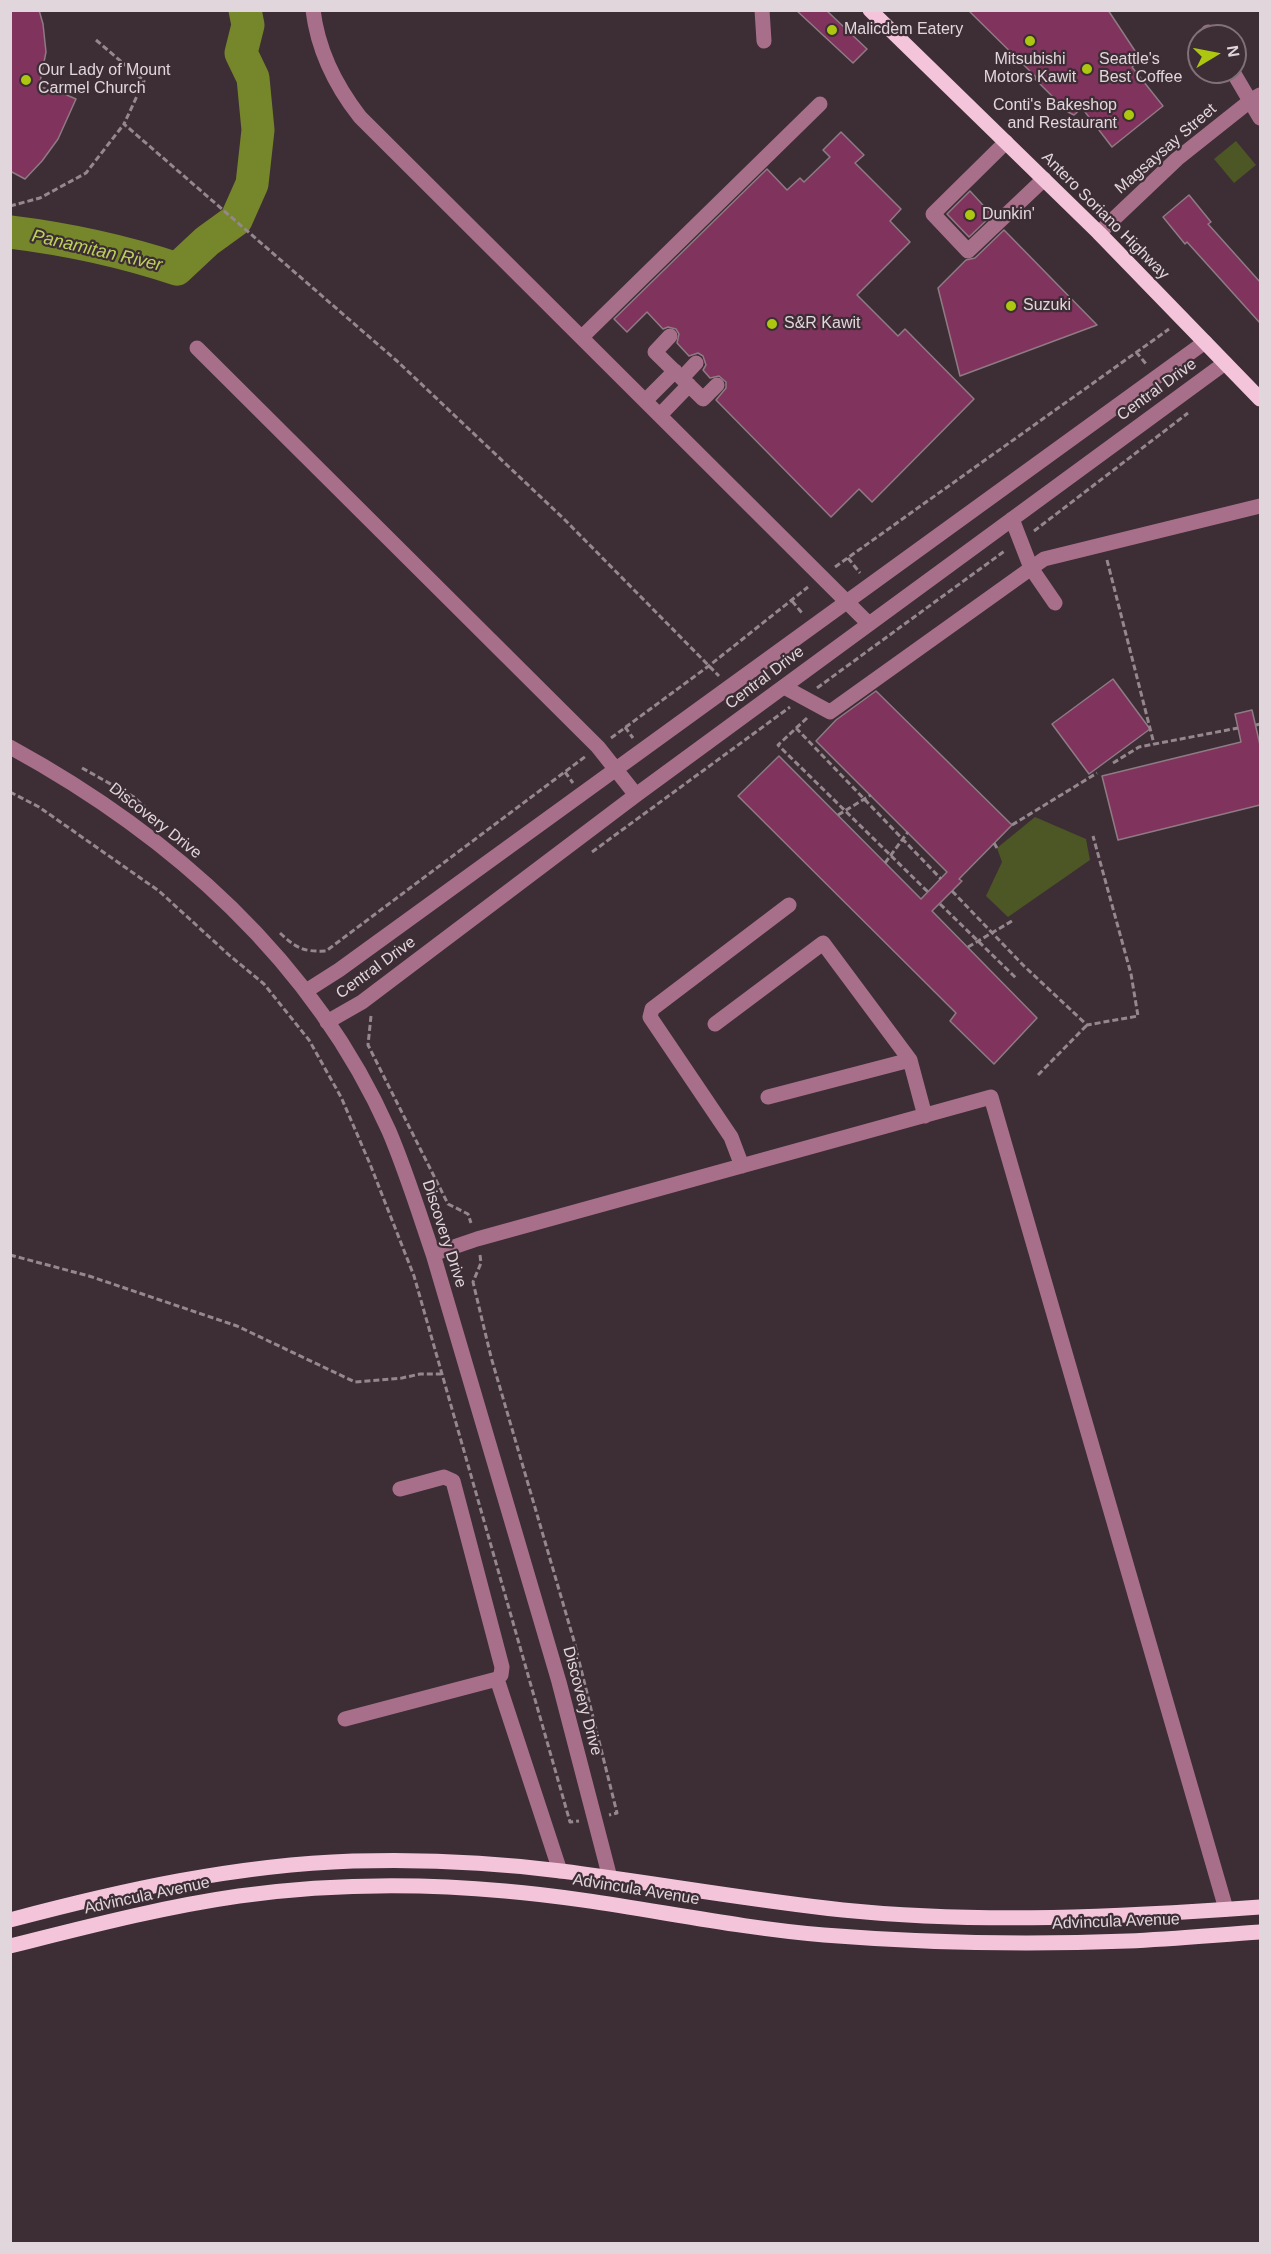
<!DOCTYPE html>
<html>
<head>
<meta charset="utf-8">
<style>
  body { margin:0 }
  #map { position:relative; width:1271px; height:2254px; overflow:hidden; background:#3d2d35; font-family:Helvetica,sans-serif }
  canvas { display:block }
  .frame { position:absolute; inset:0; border:12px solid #e1d6db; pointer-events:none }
  .north { position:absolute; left:1187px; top:24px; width:60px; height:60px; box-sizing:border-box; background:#3d2d35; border:2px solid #7f7177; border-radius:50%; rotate:80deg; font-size:16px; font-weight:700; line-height:24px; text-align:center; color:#e1d6db }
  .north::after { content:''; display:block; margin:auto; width:21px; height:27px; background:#adc610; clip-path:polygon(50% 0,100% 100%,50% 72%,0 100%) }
</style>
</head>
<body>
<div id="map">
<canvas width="1271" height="2254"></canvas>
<div class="frame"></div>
<div class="north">N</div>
</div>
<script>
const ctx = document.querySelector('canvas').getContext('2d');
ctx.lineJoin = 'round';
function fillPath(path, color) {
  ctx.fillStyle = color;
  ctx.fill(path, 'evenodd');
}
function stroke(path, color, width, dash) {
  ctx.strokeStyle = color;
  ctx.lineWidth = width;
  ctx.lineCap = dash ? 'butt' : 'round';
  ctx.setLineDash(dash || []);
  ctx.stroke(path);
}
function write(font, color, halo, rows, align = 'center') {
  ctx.font = font + ' Helvetica,sans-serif';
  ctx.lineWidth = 4.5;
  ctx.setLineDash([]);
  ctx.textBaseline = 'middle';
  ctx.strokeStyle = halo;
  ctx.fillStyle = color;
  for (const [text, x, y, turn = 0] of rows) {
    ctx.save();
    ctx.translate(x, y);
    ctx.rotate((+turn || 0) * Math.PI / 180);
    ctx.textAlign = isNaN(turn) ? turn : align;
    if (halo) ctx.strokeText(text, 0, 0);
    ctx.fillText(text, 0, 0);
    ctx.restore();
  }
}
const green = new Path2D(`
  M1236,141l20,24 -22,18 -20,-24z
  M1035,817l51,22 4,21 -82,57 -22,-21 16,-34 -5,-14z`);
const river = new Path2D(`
  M10,232c57,7 113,19 167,37l30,-28 29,-21 16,-36 6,-54 -5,-52 -12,-25 7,-28 -3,-15`);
const building = new Path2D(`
  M10,10h29l4,14 3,28 -7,35 16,3 21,9 -18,40 -16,22 -17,18 -15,-8z
  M796,10h30l41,39 -14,14z
  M968,10h140l33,50 -9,7 31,39 -51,41 -30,-39 -8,7 -6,-3 -33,-33 1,-2z
  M841,132l23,23 -9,8 46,46 -11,12 20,21 -53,53 41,41 7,-7 69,70 -102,103 -13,-13 -28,28 -115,-117 10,-12v-6l-7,-6 -9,2 -7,-8 3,-5 -3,-9 -5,-3 -9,3 -12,-13 2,-9 -3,-5 -8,-2 -5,2 -16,-17 -20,20 -13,-13 153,-150 20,21 13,-12 4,4 26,-25 -7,-7z
  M970,191l22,24 -23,22 -22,-23z
  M1189,195l22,27 -3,2 52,58v41l-73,-81 -2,2 -22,-27z
  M1004,230l93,95 -137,51 -22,-88 28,-28 9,-2z
  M1113,679l37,50 -61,45 -37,-50z
  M876,691l136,134 -53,54 3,2 -30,30 105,107 -43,46 -44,-43 6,-8 -218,-217 41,-40 142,143 26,-27 -131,-131 20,-21z
  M1252,710l8,35v60l-142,35 -16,-64 139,-34 -6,-28z`);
const path = new Path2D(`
  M96,40l48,41 -20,43 273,237 167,158 155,157
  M10,206l30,-8 46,-25 38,-49
  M1136,352l11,13
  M1034,531l154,-118
  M848,558l12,15
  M1107,560l47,184
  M835,567l334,-238
  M792,601l10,12
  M817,688l189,-138
  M807,718l-29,27 150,147
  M1256,725l4,-1
  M625,727l8,11
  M796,728l145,151
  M611,738l99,-73 98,-78
  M1113,763l26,-16 99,-19
  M82,768l52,29 35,33
  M565,772l8,11
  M10,792l29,15 120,84 70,64 35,29 45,56 32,57 29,67 44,112 156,546 9,-1
  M838,815l33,-20
  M1012,825l85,-52
  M994,843l3,5
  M592,852l198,-145
  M885,863l23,-31
  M952,891l72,75 63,59 51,-9 -7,-42 -38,-138
  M940,904l77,75
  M280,933c16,15 23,19 46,18l260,-195
  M968,947l44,-26
  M371,1016l-3,29 80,159 20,10 3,9
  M1038,1075l49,-50
  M10,1255l79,21 148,50 118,56 47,-4 18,-4h23
  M480,1255l1,8 -8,19 18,75 83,284 43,172 -8,2`);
const minor = new Path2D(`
  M313,10c5,41 22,75 47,107l509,507
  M762,10l2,31
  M1208,32l3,4
  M1233,72l27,46
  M1006,142l-73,72 35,37 76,-72
  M1099,233l78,-74 73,-58 10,-6
  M670,336l-15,16 48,47 14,-14
  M582,337l238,-233
  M197,348l401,399 38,48
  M682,378l14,-15
  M646,400l29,-29
  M661,414l28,-29
  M1012,519l19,49 24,35
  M784,687l46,25 214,-153 216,-53
  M10,747c161,88 303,213 379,384 17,40 30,82 44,123l126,428 51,196
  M306,991l33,-21 866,-628
  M327,1022l35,-20 274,-207 589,-432
  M715,1024l108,-81 87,117 15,56
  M768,1097l142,-37
  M742,1166l-11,-29 -81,-120 2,-8 137,-104
  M433,1254l44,-15 514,-142 235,812
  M497,1679l63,192
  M345,1719l152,-40 4,-4 1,-8 -49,-186 -9,-4 -44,12`);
const major = new Path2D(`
  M870,10l229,223 161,166
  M10,1920c113,-30 226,-55 343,-59 69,-2 139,1 208,10 94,12 188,29 282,39 139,14 279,7 417,-3
  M10,1946c76,-19 152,-39 229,-50 87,-12 178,-13 266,-5 107,9 212,35 319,44 101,8 203,10 304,6 44,-2 88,-6 132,-9`);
const markers = [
  [832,30,6,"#adc610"],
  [1030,41,6,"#adc610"],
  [1087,69,6,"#adc610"],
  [26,80,6,"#adc610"],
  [1129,115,6,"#adc610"],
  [970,215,6,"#adc610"],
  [1011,306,6,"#adc610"],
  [772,324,6,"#adc610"]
];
const poiNames = [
  ["Malicdem Eatery",844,30],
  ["Mitsubishi",1030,60,"center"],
  ["Motors Kawit",1030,78,"center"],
  ["Seattle's",1099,60],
  ["Best Coffee",1099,78],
  ["Our Lady of Mount",38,71],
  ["Carmel Church",38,89],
  ["Conti's Bakeshop",1117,106,"right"],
  ["and Restaurant",1117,124,"right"],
  ["Dunkin'",982,215],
  ["Suzuki",1023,306],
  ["S&R Kawit",784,324]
];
const streetNames = [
  ["Magsaysay Street",1166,149,-41],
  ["Antero Soriano Highway",1105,216,45],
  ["Central Drive",1157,390,-36],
  ["Central Drive",765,678,-37],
  ["Discovery Drive",155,821,38],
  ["Central Drive",376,968,-36],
  ["Discovery Drive",444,1234,72],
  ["Discovery Drive",582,1701,75],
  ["Advincula Avenue",636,1890,9],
  ["Advincula Avenue",147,1896,-12],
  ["Advincula Avenue",1116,1922,-2]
];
const waterNames = [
  ["Panamitan River",97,251,13]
];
fillPath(green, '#4d5625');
stroke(river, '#76862a', 33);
fillPath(building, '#80335d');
stroke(building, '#8e7b83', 1.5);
stroke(path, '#95878e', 3, [6, 3]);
stroke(minor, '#a86f8b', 15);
stroke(major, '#f3c4da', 15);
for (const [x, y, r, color] of markers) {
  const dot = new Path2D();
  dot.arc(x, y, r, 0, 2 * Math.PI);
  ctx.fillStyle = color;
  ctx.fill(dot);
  stroke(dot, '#3d2d35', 2);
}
write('16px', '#e1d6db', '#3d2d35', poiNames, 'left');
write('16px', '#e1d6db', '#3d2d35', streetNames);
write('italic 18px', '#bbd159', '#3d2d35', waterNames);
</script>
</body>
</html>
